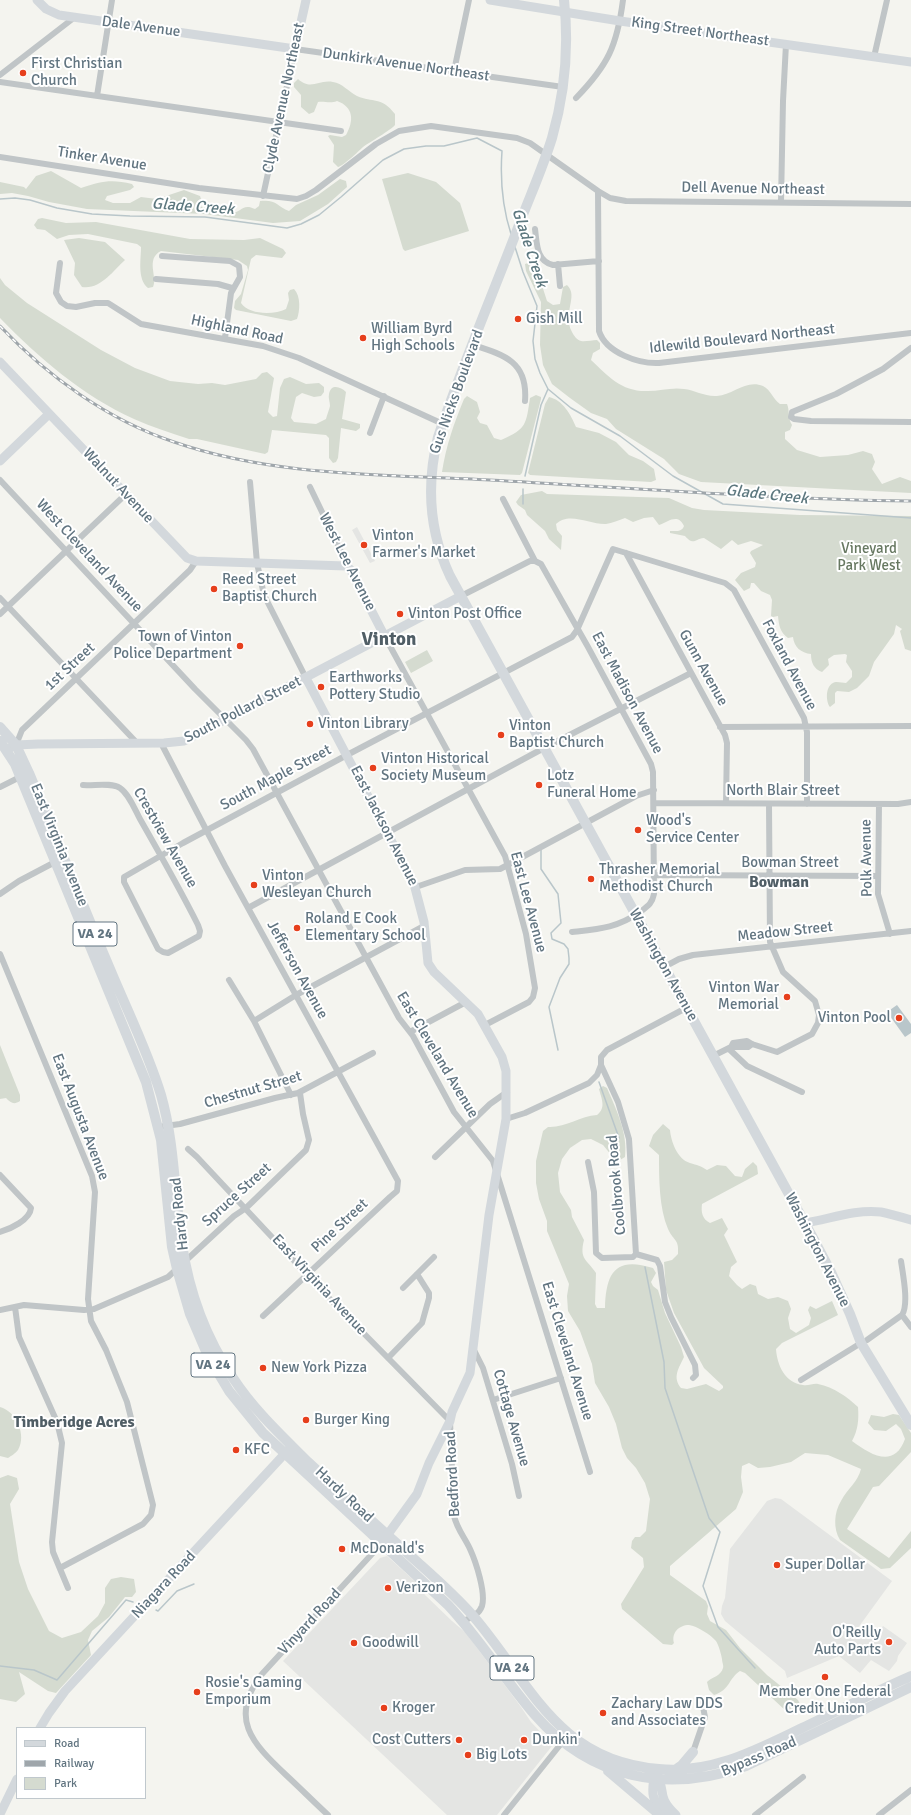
<!DOCTYPE html>
<html>
<head>
<meta charset="utf-8">
<style>
  body { margin:0 }
  #map { position:relative; width:911px; height:1815px; overflow:hidden; background:#f4f4ef; font-family:Signika,sans-serif }
  canvas { display:block }
  .legend { position:absolute; left:16px; top:1727px; width:130px; height:72px; box-sizing:border-box; background:#fff; border:1px solid #c0c8cd; margin:0; padding:5px 7px; list-style:none; font-size:12px; color:#627581 }
  .legend li { display:flex; align-items:center; gap:8px; height:20px }
  .legend b { width:20px; border:1px solid #c0c8cd }
</style>
</head>
<body>
<div id="map">
<canvas width="911" height="1815"></canvas>
<ul class="legend">
<li><b style="height:5px;background:#d3d8dc"></b>Road</li>
<li><b style="height:5px;background:#9fa6ab"></b>Railway</li>
<li><b style="height:11px;background:#d5dbd0"></b>Park</li>
</ul>
</div>
<script>
const ctx = document.querySelector('canvas').getContext('2d');
ctx.lineJoin = 'round';
function fillPath(path, color) {
  ctx.fillStyle = color;
  ctx.fill(path, 'evenodd');
}
function stroke(path, color, width, dash) {
  ctx.strokeStyle = color;
  ctx.lineWidth = width;
  ctx.lineCap = dash ? 'butt' : 'round';
  ctx.setLineDash(dash || []);
  ctx.stroke(path);
}
function write(font, color, halo, rows, align = 'center') {
  ctx.font = font + ' Signika,sans-serif';
  ctx.lineWidth = 4;
  ctx.setLineDash([]);
  ctx.textBaseline = 'middle';
  ctx.strokeStyle = halo;
  ctx.fillStyle = color;
  for (const [text, x, y, turn = 0] of rows) {
    ctx.save();
    ctx.translate(x, y);
    ctx.rotate((+turn || 0) * Math.PI / 180);
    ctx.textAlign = isNaN(turn) ? turn : align;
    if (halo) ctx.strokeText(text, 0, 0);
    ctx.fillText(text, 0, 0);
    ctx.restore();
  }
}
const built = new Path2D(`
  M357,527l18,34 -5,2 -18,-33z
  M775,1498l6,1 111,82 -37,51 3,2 3,-5 13,9 9,-12 24,17 -9,13 -1,5 -8,10 -18,-11 -11,13 -21,-17 -52,22 -2,-7 -60,-50 -4,-7 1,-8 3,-8 5,-49 37,-48z
  M387,1556l32,29 6,10 27,26 14,12 55,74 10,15 19,20 2,4 -55,69h-50l-164,-154 97,-103z`);
const green = new Path2D(`
  M298,79c13,12 21,0 35,3 9,1 16,10 24,14 16,7 24,0 38,18v11c-4,5 -25,17 -32,22 -5,5 -20,19 -25,20l-5,-5 1,-17 -6,-9 2,-1 12,2 4,-2c8,-14 8,-28 -9,-34 -7,3 -12,0 -19,1l-4,10 -5,2 -8,-7v-12l-7,-8v-4z
  M51,171l30,17c20,-7 31,-9 51,-4l2,3 -4,3 -23,6 -2,4 8,3h17l11,-6 16,2 27,-9 16,6 1,3 -1,7 4,2 11,-4c4,2 9,8 13,9 13,2 13,-11 27,-4l4,-3 1,-5c16,-2 17,5 29,10l7,-6 22,-10 22,-16 6,2 1,6 -19,17 -28,17 -27,2 -69,-9 -117,-5 -38,-7 -21,-6 -16,-3 -12,1v-12l24,5 2,2 10,-13z
  M408,173l28,9 24,21 9,28 -64,20 -2,-2 -21,-70z
  M42,218l24,5 30,-1 94,17 54,1 16,-2 23,11 3,4 -4,5 -26,-3 -5,4 -10,44c8,12 33,12 45,6l3,-9 -1,-7 2,-3 4,-1c7,7 6,22 3,30l-6,2 -55,-11 -2,-2 1,-7 6,-7 7,-24 -1,-4 -9,-6 -77,-9c-16,8 -3,26 -8,36l-5,1c-11,-9 -7,-28 -7,-41l-4,-3 -49,-10 -19,1 -12,4 -12,-9 -8,-1 -3,-4 4,-6z
  M79,238l26,4 20,18c-12,11 -25,30 -43,27l-8,-12 1,-12 -11,-23z
  M531,262l7,11 9,28 6,4 7,-1 3,-17 4,-2c12,11 -5,28 5,47 2,4 5,8 9,9 4,1 11,-1 16,-1l3,3v6l-7,4 -2,7c18,17 31,32 57,31 12,0 24,-4 36,-2 11,1 21,8 33,7 16,-1 29,-17 46,-10 8,4 10,13 17,18h7c3,7 0,13 5,21l-2,5 -5,2v7l12,11 23,7 28,-2 15,-4 9,3 3,8 -3,7 10,15 18,-7 11,4v12l-210,-11 -22,-8 -15,-15 -48,-30 -9,-10 -16,-6 -21,-15 -18,-14 -9,-19 -3,-20 1,-43 -15,-31 -1,-7z
  M0,278l5,7 22,18 74,47 34,18 35,13 28,3 14,-1 13,2 31,-6 6,-6 5,-1 7,6 -6,34 5,5 4,-1 3,-28 4,-9 6,-2 16,7 13,-1 5,4v5l-3,4 -7,1 -12,-4 -6,4 -5,21 3,4 22,2 10,-5c1,-4 3,-9 4,-13 0,-4 -2,-8 -1,-12 2,-11 12,-7 17,-2l-4,27 18,5v4l-4,3 -15,-3 -3,30 -2,4 -3,1 -4,-5v-20l-3,-3 -54,-5 -4,22 -3,2 -68,-15h-8c-18,-6 -37,-12 -55,-20 -51,-23 -95,-61 -134,-101z
  M536,395l5,2v2l-19,74 -2,2 -78,-3c4,-26 12,-49 22,-73l3,-3 10,6 3,10 -3,6 3,5 7,2 7,13 7,2c26,-11 25,-16 29,-42z
  M549,397c14,3 22,18 27,30l23,6 17,9 13,13 14,6 11,8 2,11 -5,2 -121,-7 -2,-2 17,-69z
  M542,491l5,3 122,4 23,10 12,2 96,5 111,1v135l-6,-2 -5,-18 2,-2 -6,-4 -2,9 -20,28 -5,14 -12,12 -8,4 -12,-1 -2,2v10l-5,4c-4,-5 -5,-20 3,-24 3,-2 9,0 13,0l6,-6v-6l-6,-9 1,-7 -2,-1 -11,1 -6,4 1,6 -7,7c-8,-3 -11,-9 -11,-18 -10,-1 -17,-7 -18,-17l-5,1c-8,-6 -9,-12 -10,-22l-5,1 -2,-1 1,-16 -2,-5 -9,-4 -7,-8h-3l-1,5 -6,3 -9,-11 6,-7 14,-6 1,-4 -6,-10 1,-2 12,-6 -12,-4 -13,4 -6,-5 -11,9 -17,-11c-10,1 -10,8 -19,-2l-15,-3v-2c6,0 12,1 14,-5 -6,-13 -15,-5 -25,-1l-6,-8 -9,1 -11,4 -8,-4c-6,2 -13,5 -19,6 -15,1 -37,-13 -50,0l1,6 5,6 -1,14 -12,-11 -4,-8 -18,-16 -2,-5 -7,-5 -2,-3 5,-7z
  M427,650l6,11 -22,12 -6,-11z
  M0,1045l20,50v6c-6,4 -9,2 -14,-3l-6,1z
  M603,1086l4,2c9,21 21,45 18,69l-5,3 -8,-4 -9,-11 -12,-6 -9,1 -12,8 -8,11 -4,14 2,19 11,18 1,7 12,23c-5,20 3,19 12,33l-1,31 2,4h8c1,-35 10,-52 48,-40l3,5 -5,9 2,4 5,4 7,23 16,34 3,10c-5,11 -12,20 -3,31l6,1 19,-5 13,7 4,-3v-2l-19,-18 -30,-55 -8,-23 -2,-28 8,-2 6,-6c1,-16 -4,-12 -10,-25 -9,-21 -9,-51 -9,-74l-10,-9 4,-11 10,-11 7,6c1,11 7,29 20,33 7,2 11,3 17,7l10,-5 9,1 9,10 7,1 3,-8 8,-7 4,4 1,8 -56,30c-1,8 0,15 8,19l12,-5 6,11 -4,6 13,27 -6,5 -2,9 8,9 5,4 8,-5 6,2 2,8 10,5 10,-2 10,4 3,8 -3,9 2,11 6,4 13,-8 2,-7 -3,-8 2,-4 6,3 16,-8 6,14 -56,28 -6,6c1,16 9,34 27,36 5,1 11,-2 15,-1 16,3 29,13 40,23 1,13 0,23 -6,34 19,14 42,28 53,-2l-4,-10 -5,-5 -10,7 -12,-1 -6,-7 3,-8 13,2 9,-3 6,1 12,18v19l-32,34 -6,1 -26,42 42,29 22,-27v17l-21,20 -9,1 -41,-29c-7,-11 -6,-28 1,-39 6,-12 17,-19 20,-32l-33,-14 -23,-2 -14,9 -21,5 -12,1 -9,-5 -7,3 -1,11 2,15 -7,17 -66,57v9l36,26 2,5 -1,8 3,7 16,9 14,18 27,27 31,25 3,6 -1,6 -9,1 -5,-2 -41,-38 -5,-2c-12,8 -10,19 -26,24l-5,-5 -2,-8c5,-5 14,-6 16,-14 1,-2 -1,-6 -1,-9 -1,-5 -3,-13 -6,-18 -5,-6 -19,-15 -27,-16 -10,0 -18,8 -15,18l-2,2 -9,-1 -41,-35 -1,-5 23,-37 -1,-9 -12,-10 1,-7 3,-4h5l6,-6 4,-32 -5,-16 -9,-15 -9,-10 -5,-10 -6,-24 -7,-17 -14,-24 -3,-19 -12,-33 -12,-20 -1,-15 2,-12 -22,-53v-10l-8,-22 -3,-16v-22l7,-30 5,-4c17,1 32,-11 49,-12 9,-7 5,-15 2,-26z
  M0,1407c16,4 27,28 18,43 -2,3 -7,6 -10,8l-8,-2z
  M8,1475l9,3 2,11 -9,15 9,58 9,27 21,42 13,7 19,-6 17,-16 7,-13v-15l6,-9 10,-2 13,2 2,13 -4,5h-7l-16,20 -17,14 -4,9 3,15 -35,38 -8,-2 -29,-19 6,22 -9,8 -16,-3v-221z`);
const water = new Path2D(`
  M897,1005l14,19v9l-6,4 -18,-25z`);
const stream = new Path2D(`
  M0,199l15,-1 15,2 27,8 35,6 38,2 75,1 82,11 14,-4 18,-9 22,-18 42,-37 21,-11 22,-3h18l33,-8 25,13c-2,28 0,55 9,83
  M515,247l8,25 14,34 -4,35 2,18 5,14 8,16 23,19 49,28 53,40 50,28 188,14
  M525,476l16,-71 7,-16
  M523,504v-15
  M541,850v19l17,25 3,29 -10,10 1,6 12,5 4,5 1,9v6l-9,14 -11,29 9,43
  M599,1082l20,56
  M645,1267l19,95 1,26 44,130 11,14 -17,54 15,41 37,41
  M156,1610l2,1 19,-20 17,-7
  M0,1666l34,4 23,10 69,-80 7,2`);
const street = new Path2D(`
  M874,57l13,-57
  M454,71l15,-71
  M0,75l75,-58
  M0,82l341,49
  M97,96l15,-96
  M576,98c32,-33 41,-52 47,-98
  M0,157l199,31 98,11 9,-3 10,-6 60,-46 23,-13 32,-5 86,12 13,5 68,48 1,140c7,22 40,33 60,32l252,-30
  M598,191l12,7 16,3 285,3
  M263,196l32,-147 268,38
  M781,202l2,-101 3,-57
  M535,229c2,14 1,32 18,36l46,-4
  M162,256l68,5 9,5 1,11 -9,16 -6,45
  M60,263l-4,30 5,9 6,4 9,1 19,-4h13l33,21 122,22 36,12 144,66
  M558,264l2,22
  M156,279l62,5 14,4
  M473,345c32,10 55,17 52,56
  M911,348l-28,21 -47,25 -44,18 -1,5 3,2 17,2 100,1
  M370,433l14,-37
  M0,480l195,209 51,51 7,9 146,269 14,18 41,76 39,49 97,311
  M250,482l7,81 7,32 42,83
  M310,487l39,81
  M503,499l32,62
  M626,553l99,182 2,8 -1,60
  M535,561l6,3 47,83 63,117 2,8 1,122c-2,10 -6,12 -14,18 -23,16 -41,17 -68,20
  M461,596l69,-35h5
  M0,598l137,145
  M0,614l126,-120
  M385,637l120,219 21,78 9,54 -2,9 -4,5 -44,23
  M720,727l191,-1
  M161,743l64,123 173,315 -1,10 -7,6 -127,119
  M16,745l6,-15 168,-160 6,-9
  M83,785c11,1 28,-3 37,3 9,6 15,22 20,31 20,35 40,70 58,106l2,6 -1,5 -31,17 -5,-1 -5,-3 -34,-67v-5l59,-34 164,-88 225,-118 5,-7 36,-81 112,34 9,7 70,128 3,14v72
  M0,787l22,-11
  M654,803l244,1 13,-2
  M879,804l-1,90 12,40
  M654,875l224,1
  M416,887l49,-17 35,-1 136,-73 18,-6
  M0,894l19,-13 38,-20
  M248,908l296,-160 147,-75
  M0,954l92,222 3,16 -7,107 3,22 15,29 21,52 26,103 -2,10 -8,9 -83,44
  M664,967l15,-8 14,-4 218,-24
  M229,980l25,41 37,74
  M254,1021l42,-26 128,-69
  M410,1032l56,-30
  M731,1047l2,-4 14,-2 5,3 25,8 35,-18 6,-11 1,-8 -4,-14 -32,-29 -13,-30 -1,-138
  M729,1049l18,17 55,26
  M713,1056l18,-9h17l4,-3
  M506,1119l19,-6 64,-30 8,-8 4,-10
  M158,1127l22,-3 95,-26 23,-5 75,-40
  M188,1149l9,8 131,140 122,124 4,95c3,13 11,22 16,33 6,13 16,44 12,57 -3,9 -12,12 -19,15
  M435,1157l55,-53 17,-12
  M588,1162l6,30 2,61 6,5 31,-1 3,-3 21,6 3,6 5,36 6,15 24,48 1,10 -3,3
  M0,1175l31,33c-1,12 -21,21 -31,24
  M636,1254l-7,-115 -11,-37 -17,-37v-8l6,-7 79,-42
  M403,1288l31,-31
  M15,1307l4,30 38,85 5,21 -10,99 1,10 15,36
  M0,1310l24,-5 60,5 10,-1 74,-32 66,-61 12,-8 60,-58 3,-10 -6,-26 -3,-21
  M902,1315l9,12
  M867,1340l35,-25c7,-11 1,-40 -1,-54
  M474,1350l9,18 29,96 7,32
  M388,1358l34,-35 7,-25v-5l-12,-19
  M801,1380l60,-37
  M493,1400l68,-22
  M693,1752l12,-35 -3,-15
  M328,1815c-14,-13 -28,-27 -42,-40 -34,-32 -58,-57 -24,-101l120,-131
  M504,1815l60,-75
  M755,1815l48,-38
  M879,1815l32,-25`);
const secondary = new Path2D(`
  M37,0l9,9 13,6 236,34 11,-49
  M490,0l130,21 291,41
  M0,362l187,196 9,3 150,5 4,3 35,68
  M0,461l49,-47
  M306,678l108,206 10,38 4,41 6,9 44,42 24,43 4,14v48l-17,96 -19,158 -18,39 -2,9 -21,42 -12,31 -34,47
  M10,748l6,-3 22,-1 126,-1 20,-2 277,-145
  M805,1223c25,-4 50,-14 76,-11 10,2 20,5 30,8
  M40,1728l9,-15 16,-22 225,-243
  M657,1772c9,20 -1,24 19,43
  M655,1773c-4,19 -4,27 10,42
  M0,1814l17,-35`);
const primary = new Path2D(`
  M564,0c5,46 1,93 -12,138 -9,29 -22,58 -33,87 -27,71 -57,141 -81,212 -12,48 -9,94 12,139l363,662 18,34 19,42 11,29 50,82
  M0,727l16,18 13,28c27,65 53,131 81,196 17,41 38,83 51,126 14,49 13,99 21,149 7,48 24,94 51,134 21,32 48,57 75,84 35,33 70,65 106,97 20,18 42,37 60,58 57,67 83,144 185,152 53,5 97,-19 143,-41 36,-17 72,-36 109,-52
  M0,741l15,23 131,318 15,58 11,107 5,22 13,45 18,42 21,35 34,42 185,172c32,34 56,74 87,110 56,64 132,79 211,51l165,-79
  M675,1770l7,-5 11,-13
  M608,1771l52,44`);
const rail = new Path2D(`
  M0,326c47,50 108,94 174,116 101,35 210,32 316,38 141,8 281,19 421,21`);
const markers = [
  [23,73,4,"#e63f1c"],
  [518,319,4,"#e63f1c"],
  [363,338,4,"#e63f1c"],
  [364,545,4,"#e63f1c"],
  [214,589,4,"#e63f1c"],
  [400,614,4,"#e63f1c"],
  [240,646,4,"#e63f1c"],
  [321,687,4,"#e63f1c"],
  [310,724,4,"#e63f1c"],
  [501,735,4,"#e63f1c"],
  [373,768,4,"#e63f1c"],
  [539,785,4,"#e63f1c"],
  [638,830,4,"#e63f1c"],
  [591,879,4,"#e63f1c"],
  [254,885,4,"#e63f1c"],
  [297,928,4,"#e63f1c"],
  [787,997,4,"#e63f1c"],
  [899,1018,4,"#e63f1c"],
  [263,1368,4,"#e63f1c"],
  [306,1420,4,"#e63f1c"],
  [236,1450,4,"#e63f1c"],
  [342,1549,4,"#e63f1c"],
  [777,1565,4,"#e63f1c"],
  [388,1588,4,"#e63f1c"],
  [889,1642,4,"#e63f1c"],
  [354,1643,4,"#e63f1c"],
  [825,1677,4,"#e63f1c"],
  [197,1692,4,"#e63f1c"],
  [384,1708,4,"#e63f1c"],
  [603,1713,4,"#e63f1c"],
  [459,1740,4,"#e63f1c"],
  [524,1740,4,"#e63f1c"],
  [468,1755,4,"#e63f1c"]
];
const shields = [
  [95,934,44],
  [213,1365,44],
  [512,1668,44]
];
const shieldNames = [
  ["VA 24",95,934],
  ["VA 24",213,1365],
  ["VA 24",512,1668]
];
const streetNames = [
  ["Dale Avenue",141,27,8],
  ["King Street Northeast",700,32,8],
  ["Dunkirk Avenue Northeast",406,65,8],
  ["Clyde Avenue Northeast",284,98,-78],
  ["Tinker Avenue",102,159,9],
  ["Dell Avenue Northeast",753,189,1],
  ["Highland Road",237,330,12],
  ["Idlewild Boulevard Northeast",742,339,-6],
  ["Gus Nicks Boulevard",457,392,-70],
  ["Walnut Avenue",118,486,47],
  ["West Cleveland Avenue",89,556,47],
  ["West Lee Avenue",347,562,63],
  ["Foxland Avenue",789,665,62],
  ["1st Street",70,667,-43],
  ["Gunn Avenue",703,668,61],
  ["East Madison Avenue",627,693,62],
  ["South Pollard Street",243,710,-27],
  ["South Maple Street",276,778,-28],
  ["North Blair Street",783,791],
  ["East Jackson Avenue",384,826,63],
  ["Crestview Avenue",165,838,60],
  ["East Virginia Avenue",59,845,68],
  ["Polk Avenue",867,858,-91],
  ["Bowman Street",790,863],
  ["East Lee Avenue",528,902,75],
  ["Meadow Street",785,932,-6],
  ["Washington Avenue",663,965,61],
  ["Jefferson Avenue",297,970,61],
  ["East Cleveland Avenue",437,1055,59],
  ["Chestnut Street",253,1090,-16],
  ["East Augusta Avenue",80,1117,69],
  ["Coolbrook Road",617,1185,-95],
  ["Spruce Street",237,1195,-42],
  ["Hardy Road",180,1214,-96],
  ["Pine Street",340,1226,-43],
  ["Washington Avenue",817,1250,63],
  ["East Virginia Avenue",319,1285,47],
  ["East Cleveland Avenue",567,1351,73],
  ["Cottage Avenue",511,1418,74],
  ["Bedford Road",453,1474,-93],
  ["Hardy Road",344,1495,43],
  ["Niagara Road",164,1585,-47],
  ["Vinyard Road",310,1622,-47],
  ["Bypass Road",759,1757,-23]
];
const poiNames = [
  ["First Christian",31,64],
  ["Church",31,81],
  ["Gish Mill",526,319],
  ["William Byrd",371,329],
  ["High Schools",371,346],
  ["Vinton",372,536],
  ["Farmer's Market",372,553],
  ["Reed Street",222,580],
  ["Baptist Church",222,597],
  ["Vinton Post Office",408,614],
  ["Town of Vinton",232,637,"right"],
  ["Police Department",232,654,"right"],
  ["Earthworks",329,678],
  ["Pottery Studio",329,695],
  ["Vinton Library",318,724],
  ["Vinton",509,726],
  ["Baptist Church",509,743],
  ["Vinton Historical",381,759],
  ["Society Museum",381,776],
  ["Lotz",547,776],
  ["Funeral Home",547,793],
  ["Wood's",646,821],
  ["Service Center",646,838],
  ["Thrasher Memorial",599,870],
  ["Methodist Church",599,887],
  ["Vinton",262,876],
  ["Wesleyan Church",262,893],
  ["Roland E Cook",305,919],
  ["Elementary School",305,936],
  ["Vinton War",779,988,"right"],
  ["Memorial",779,1005,"right"],
  ["Vinton Pool",891,1018,"right"],
  ["New York Pizza",271,1368],
  ["Burger King",314,1420],
  ["KFC",244,1450],
  ["McDonald's",350,1549],
  ["Super Dollar",785,1565],
  ["Verizon",396,1588],
  ["O'Reilly",881,1633,"right"],
  ["Auto Parts",881,1650,"right"],
  ["Goodwill",362,1643],
  ["Rosie's Gaming",205,1683],
  ["Emporium",205,1700],
  ["Member One Federal",825,1692,"center"],
  ["Credit Union",825,1709,"center"],
  ["Zachary Law DDS",611,1704],
  ["and Associates",611,1721],
  ["Kroger",392,1708],
  ["Cost Cutters",451,1740,"right"],
  ["Dunkin'",532,1740],
  ["Big Lots",476,1755]
];
const parkNames = [
  ["Vineyard",869,549],
  ["Park West",869,566]
];
const waterNames = [
  ["Glade Creek",193,207,4],
  ["Glade Creek",529,248,72],
  ["Glade Creek",767,495,6]
];
const neighbourhoodNames = [
  ["Bowman",779,883],
  ["Timberidge Acres",74,1423]
];
const districtNames = [
  ["Vinton",389,640]
];
fillPath(built, '#e4e5e3');
fillPath(green, '#d5dbd0');
fillPath(water, '#b9c6ca');
stroke(stream, '#b9c6ca', 1.5);
stroke(street, '#c0c5c7', 6);
stroke(secondary, '#d3d8dc', 9);
stroke(primary, '#d3d8dc', 10);
stroke(rail, '#9fa6ab', 3);
stroke(rail, '#fff', 1.5, [4.5]);
for (const [x, y, r, color] of markers) {
  const dot = new Path2D();
  dot.arc(x, y, r, 0, 2 * Math.PI);
  ctx.fillStyle = color;
  ctx.fill(dot);
  stroke(dot, '#fff', 1.5);
}
for (const [x, y, w] of shields) {
  const box = new Path2D();
  box.roundRect(x - w / 2, y - 12, w, 24, 3);
  ctx.fillStyle = '#fff';
  ctx.fill(box);
  stroke(box, '#627581', 1);
}
write('bold 14px', '#627581', null, shieldNames);
write('15px', '#627581', '#fff', streetNames);
write('15px', '#627581', '#fff', poiNames, 'left');
write('15px', '#677861', '#fff', parkNames);
write('italic 16px', '#5d787f', '#fff', waterNames);
write('bold 16px', '#505e66', '#fff', neighbourhoodNames);
write('bold 19px', '#505e66', '#fff', districtNames);
</script>
</body>
</html>
